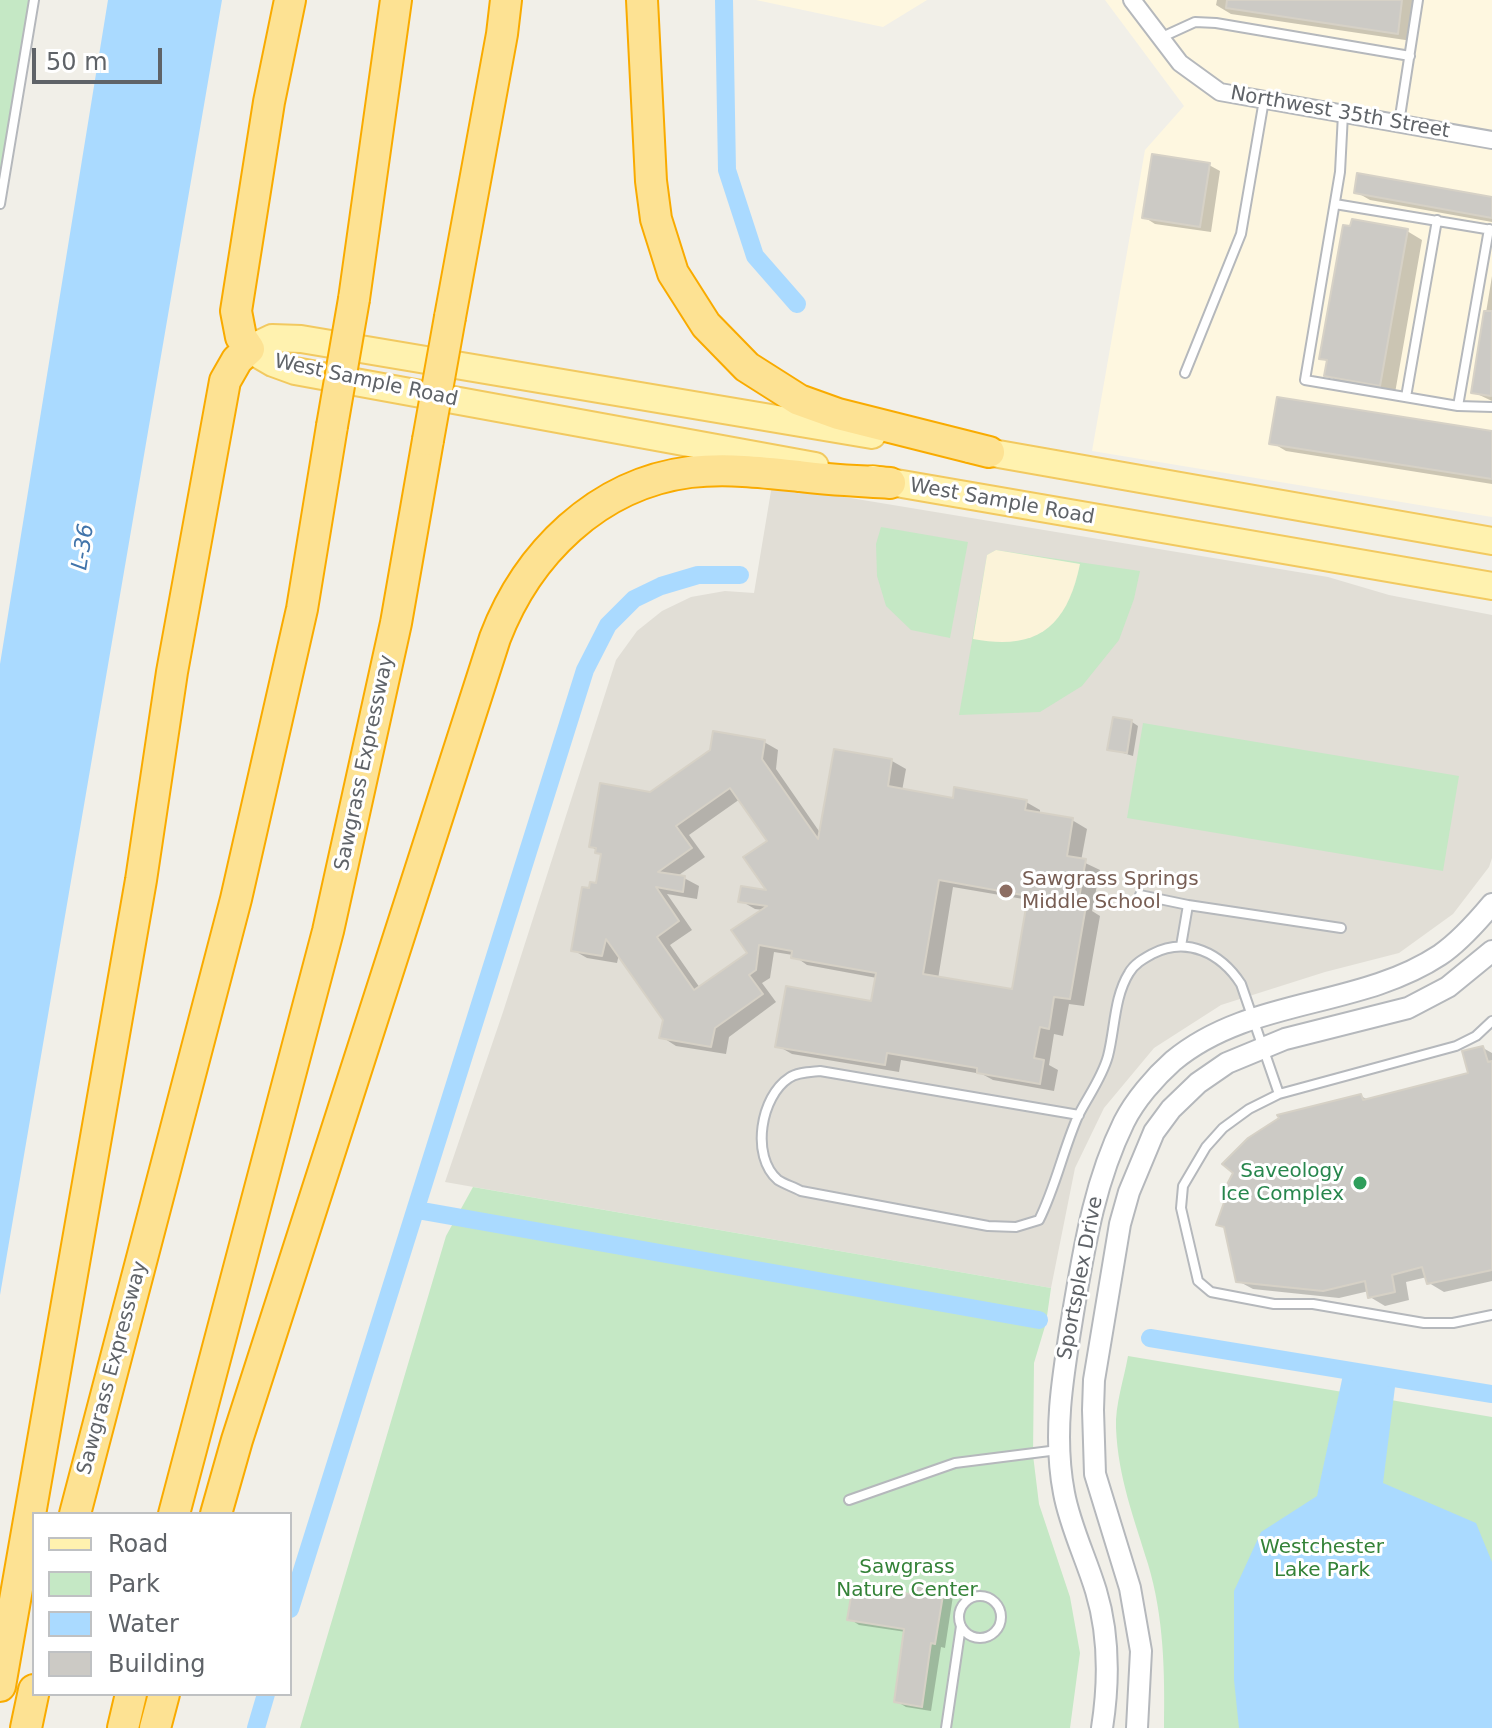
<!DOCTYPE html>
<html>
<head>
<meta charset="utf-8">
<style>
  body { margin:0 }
  #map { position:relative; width:1492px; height:1728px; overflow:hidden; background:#f1efe8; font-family:"DejaVu Sans",sans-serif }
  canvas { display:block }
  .legend { position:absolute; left:32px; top:1512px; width:260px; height:184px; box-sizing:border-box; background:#fff; border:2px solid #bfc1c3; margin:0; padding:10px 14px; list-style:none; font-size:24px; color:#5f6368 }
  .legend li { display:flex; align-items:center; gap:16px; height:40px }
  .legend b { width:40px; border:2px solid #bfc1c3 }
  .scale { position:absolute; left:32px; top:48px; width:130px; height:36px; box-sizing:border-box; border:4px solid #5f6368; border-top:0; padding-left:10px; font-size:24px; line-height:28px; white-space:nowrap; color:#5f6368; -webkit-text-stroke:6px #fff; paint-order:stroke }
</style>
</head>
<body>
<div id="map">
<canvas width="1492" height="1728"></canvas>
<ul class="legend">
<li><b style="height:10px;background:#fff2af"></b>Road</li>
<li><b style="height:22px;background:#c5e8c5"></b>Park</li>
<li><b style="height:22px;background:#aadaff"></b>Water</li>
<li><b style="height:22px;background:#cccac5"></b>Building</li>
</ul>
<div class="scale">50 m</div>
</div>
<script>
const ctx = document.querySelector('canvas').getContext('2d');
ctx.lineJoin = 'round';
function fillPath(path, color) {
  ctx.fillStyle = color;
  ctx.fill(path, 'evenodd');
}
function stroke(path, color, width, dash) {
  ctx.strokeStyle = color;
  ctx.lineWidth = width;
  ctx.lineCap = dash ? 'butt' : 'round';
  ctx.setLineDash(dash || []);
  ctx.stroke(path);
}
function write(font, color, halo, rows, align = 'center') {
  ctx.font = font + ' "DejaVu Sans",sans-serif';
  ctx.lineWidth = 6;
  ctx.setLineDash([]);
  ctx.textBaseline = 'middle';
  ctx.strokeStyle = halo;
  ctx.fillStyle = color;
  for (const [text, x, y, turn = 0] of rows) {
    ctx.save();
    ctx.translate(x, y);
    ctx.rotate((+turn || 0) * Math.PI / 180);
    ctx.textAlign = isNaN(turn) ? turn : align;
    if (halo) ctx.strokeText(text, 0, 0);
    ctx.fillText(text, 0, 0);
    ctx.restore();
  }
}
const commercial = new Path2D(`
  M756,0h171l-44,27z
  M1105,0h387v517l-400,-66 53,-301 39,-44z`);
const education = new Path2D(`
  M772,485l556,92 61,18 103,20v243l-3,9 -36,47 -54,39 -74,19 -104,33 -67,43 -50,60 -29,60 -24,120 -606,-106 58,-170 113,-352 21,-29 25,-20 29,-14 34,-6 29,2z`);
const green = new Path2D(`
  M0,0h34l-34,204z
  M881,527l87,15 -18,96 -39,-8 -25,-24 -9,-30 -1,-32z
  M996,550l144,21 -6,28 -15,41 -37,46 -42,26 -81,3 28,-160z
  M1143,723l316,53 -16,95 -316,-53z
  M473,1187l578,101 -5,35 -12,40 -1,92 6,49 31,93 10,56 -10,75h-770l146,-492z
  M1128,1356l364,61v311h-328c1,-55 0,-111 -16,-164 -14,-46 -30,-87 -32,-136 -1,-23 8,-49 12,-72z`);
const sand = new Path2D(`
  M996,550l84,14c-13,63 -43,87 -107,75l14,-84z`);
const water = new Path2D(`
  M108,0h114l-222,1295v-631z
  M1344,1370l52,9 -13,104 93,40 16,39v166h-253l-5,-48v-89l27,-59 56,-36z`);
const shadow = new Path2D(`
  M1217,0h201l-6,41 -181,-27 -15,-9z
  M1209,165l11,6 -9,61 -56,-8 -11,-7z
  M1356,192l136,7v23l-122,-22z
  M1352,228l55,3 15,9 -27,153 -53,-9 -15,-9 2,-13 -8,-4z
  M1492,276v125l-19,-9z
  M1492,433v51l-206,-33 -15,-9z
  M1132,722l6,4 -5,30 -23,-7z
  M764,742l14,8 -2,19 45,65 71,-73 14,8 -4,22 52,9 72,2 14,8v5l32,5 15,9 -6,32 19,9 -8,41 8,5 -16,90 -15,-2 -6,32 -9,-2 -5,31 9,5 -4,21 -61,-11 -11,-6 -81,-14 -2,12 -107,-18 -14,-8 94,-43 5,-25 -70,-13 -14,-10 -19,-3 -4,26 -8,5 14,19 -47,35 -3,17 -50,-8 -14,-9 3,-18 -46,-65 -2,9 -30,-5 -14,-8 17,-60 8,-4 5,-30 -12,-10 59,-52zM740,799l29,42 1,52 -29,8 14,8 9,1 -14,43 -50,35 -30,-43 22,-15 -25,-36 30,5 2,-13 -15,-8 -8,-1 29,-20 -16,-22zM953,887l76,13 -15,92 -76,-13z
  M1483,1048l9,5v228l-48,11 -15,-9 -2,-6 -21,5 3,18 -24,6 -15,-9 -1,-6 -30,7 -86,-9 -15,-8 -11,-52 -9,-5 143,-128 7,4 103,-26z
  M943,1591l10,5 -8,52 -4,-1 -10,64 -25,-4 -10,-6 10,-69 -47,-7 -9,-6 61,-23z`);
const canal = new Path2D(`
  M724,0l3,170 28,86 42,48
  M417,1210l622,110
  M1150,1338l342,56
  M290,1609l295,-939 23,-45 26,-26 27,-13 37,-11h42
  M256,1728l10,-34`);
const building = new Path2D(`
  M1227,0h175l-4,34 -172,-26z
  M1152,154l58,9 -10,64 -58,-9z
  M1357,173l135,24v21l-138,-25z
  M1352,219l56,10 -28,157 -56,-10 3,-16 -8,-1 24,-134 7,1z
  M1484,311h8l-1,85 -20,-3z
  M1277,397l215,34v48l-223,-35z
  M1113,717l19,3 -5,33 -20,-3z
  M713,731l52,9 -3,19 56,80 16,-90 58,10 -4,27 65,12 1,-11 73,13 -2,10 48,8 -6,38 19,3 -8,45 8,2 -16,93 -16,-2 -5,32 -9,-2 -6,31 10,2 -4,24 -63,-11v-5l-90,-15 -2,12 -110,-18 11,-61 85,15 5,-28 -85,-15 1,-7 -33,-6 -3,25 -7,5 14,19 -48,34 -4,19 -52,-9 4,-18 -57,-81 -4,17 -31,-5 11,-64 7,1 1,-6 6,1 5,-29 -6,-1 1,-5 -7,-1 11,-64 50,9 60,-42zM730,788l37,53 -24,16 23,33 -25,-4 -3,16 29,4 -36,24 16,23 -53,37 -37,-53 22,-16 -23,-34 27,5 2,-16 -27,-4 34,-24 -16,-22zM939,880l89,16 -16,93 -89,-15z
  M1483,1046l5,16 4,-1v209l-65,14 -5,-17 -30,8 3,17 -27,6 -3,-17 -42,10 -87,-9 -12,-55 -8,-2 11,-31 -4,-2 10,-19 -11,-9 26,-26 31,-20 -2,-3 84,-21 2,6 105,-27 -6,-22z
  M912,1584l32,5 -9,55 -4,-1 -9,64 -28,-5 10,-73 -57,-9 6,-35 57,9z`);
const service = new Path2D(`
  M1160,38l35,-16 21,1 194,33
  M1343,114l-3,58 -35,208 153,26 34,1
  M1399,123l19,-123
  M0,204l34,-204
  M1335,204l157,26
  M1185,373l56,-139 23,-134
  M1406,397l31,-177
  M1458,406l31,-177
  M1140,895l48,10
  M1181,946l7,-41 153,23
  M1492,1021l-16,15 -20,10 -177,48 -30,15 -26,19 -17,19 -23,39 -2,22 17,73 13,11 63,12h39l111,19h29l39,-8
  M1079,1115l-259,-44c-9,1 -23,1 -31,7 -28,18 -39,78 -11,102 6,4 16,7 23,11l187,35 28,1 23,-7c17,-34 24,-70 39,-104 10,-20 24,-38 30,-60 7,-27 6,-59 21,-83 5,-9 14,-14 23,-19 35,-18 69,-1 89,30l38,110
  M849,1500l106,-37 103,-13
  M959 1617a21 21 0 1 1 42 0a21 21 0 1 1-42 0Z
  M946,1728l15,-102`);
const minor = new Path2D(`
  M1132,0l48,63 40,29 272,48`);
const tertiary = new Path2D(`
  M1102,1728c7,-45 7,-94 -6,-137 -10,-33 -26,-65 -32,-98 -12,-62 0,-124 10,-186 11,-64 21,-126 50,-185 11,-22 31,-45 49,-61 77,-64 185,-52 267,-106 19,-13 37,-33 52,-51
  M1137,1728l4,-77 -11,-63 -35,-114 -2,-64 1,-30 26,-156 9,-32 25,-60 17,-23 27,-26 29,-20 58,-24 123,-31 40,-21 44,-36`);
const primary = new Path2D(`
  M970,449l522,92
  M815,466l-520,-95 -22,-8 -24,-14 23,-11 29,1 571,96
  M873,479l619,107`);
const motorway = new Path2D(`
  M642,0l9,181 5,38 17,54 33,52 41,42 52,33 39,14 151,38
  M354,299l42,-299
  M450,317l52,-283 4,-34
  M75,1514l161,-615 66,-290 30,-183
  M174,1514l154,-583 68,-308 32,-183
  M216,1514l21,-74 258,-802c32,-84 102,-154 195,-166 37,-4 72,0 109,4 30,4 61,5 91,7
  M0,1686l141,-806 31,-208 53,-291 12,-21 12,-11 -8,-12 -5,-26 33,-209 21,-102
  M26,1728l8,-38
  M123,1728l8,-34
  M155,1728l9,-34`);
const motorwayBridge = new Path2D(`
  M332,426l22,-127
  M428,440l22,-123`);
const markers = [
  [1006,891,8,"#8d6e63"],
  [1360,1183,8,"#2e9e5b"]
];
const streetNames = [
  ["Northwest 35th Street",1340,113,10],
  ["West Sample Road",366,381,12],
  ["West Sample Road",1002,502,10],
  ["Sawgrass Expressway",365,763,-78],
  ["Sportsplex Drive",1081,1278,-79],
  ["Sawgrass Expressway",113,1368,-75]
];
const educationNames = [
  ["Sawgrass Springs",1022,880],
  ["Middle School",1022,903]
];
const leisureNames = [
  ["Saveology",1344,1172],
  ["Ice Complex",1344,1195]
];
const parkNames = [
  ["Westchester",1322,1548],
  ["Lake Park",1322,1571],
  ["Sawgrass",907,1568],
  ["Nature Center",907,1591]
];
const waterNames = [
  ["L-36",84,547,-81]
];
fillPath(commercial, '#fef7e0');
fillPath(education, '#e1ded6');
fillPath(green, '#c5e8c5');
fillPath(sand, '#fbf3d9');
fillPath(water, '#aadaff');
fillPath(shadow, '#0003');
stroke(canal, '#aadaff', 18);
fillPath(building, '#cccac5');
stroke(building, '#d6d1c6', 2);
stroke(service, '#b5b8bc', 12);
stroke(minor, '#b5b8bc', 20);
stroke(tertiary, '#b5b8bc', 24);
stroke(primary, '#f2c960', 30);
stroke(motorway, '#f9ab00', 34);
stroke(service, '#fff', 8);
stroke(minor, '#fff', 16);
stroke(tertiary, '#fff', 20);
stroke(primary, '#fff2af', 26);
stroke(motorway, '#fde293', 30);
stroke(motorwayBridge, '#f9ab00', 34, []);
stroke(motorwayBridge, '#fde293', 30);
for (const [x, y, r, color] of markers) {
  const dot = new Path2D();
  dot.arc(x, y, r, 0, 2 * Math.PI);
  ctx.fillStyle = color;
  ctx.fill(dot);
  stroke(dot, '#fff', 3);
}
write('20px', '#5f6368', '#fff', streetNames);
write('20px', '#785e54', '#fff', educationNames, 'left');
write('20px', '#27864d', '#fff', leisureNames, 'right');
write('20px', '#348238', '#fff', parkNames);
write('italic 22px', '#4174aa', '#fff', waterNames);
</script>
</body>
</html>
